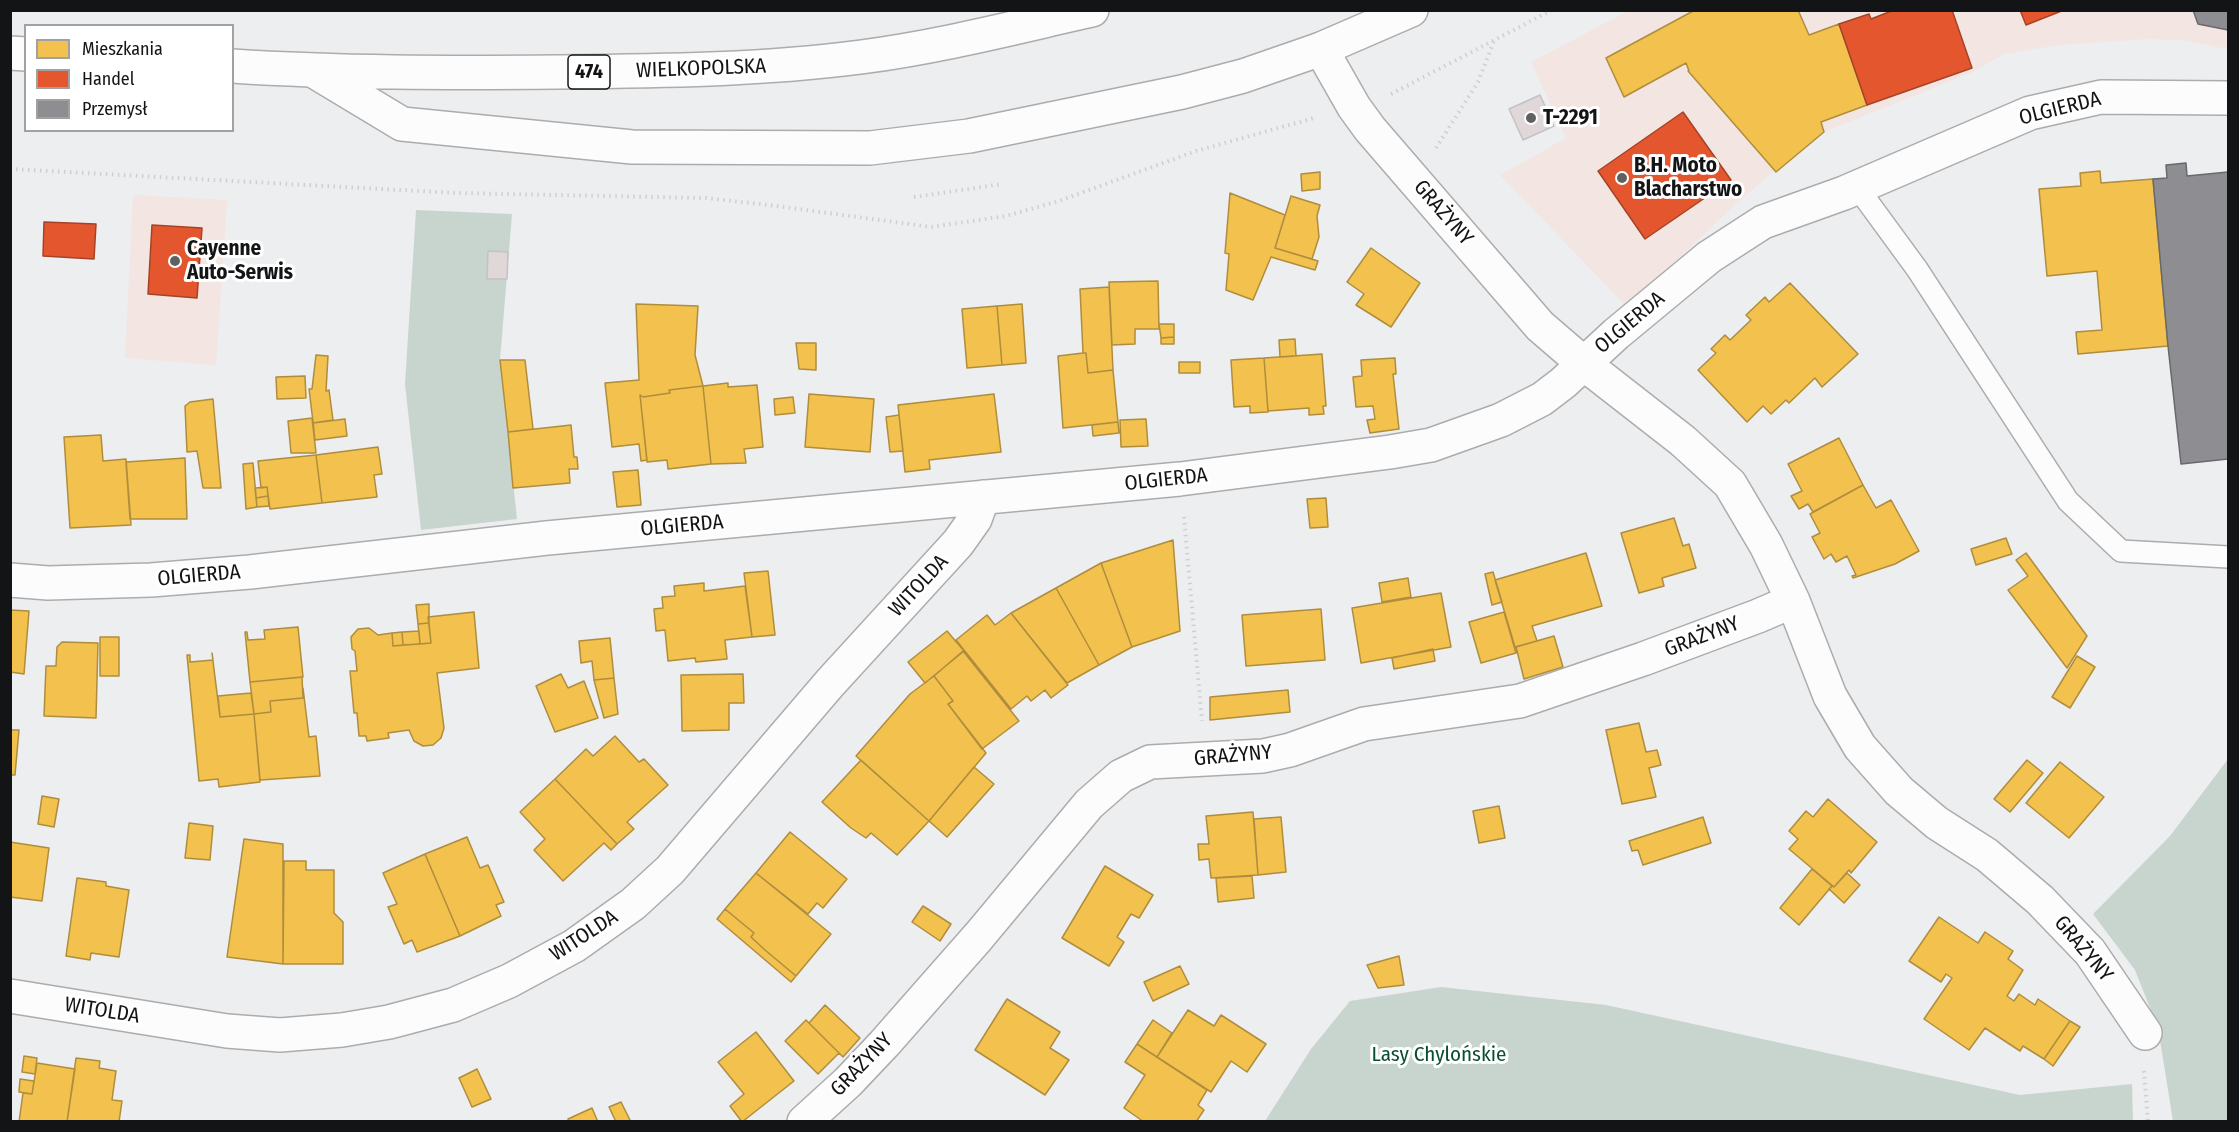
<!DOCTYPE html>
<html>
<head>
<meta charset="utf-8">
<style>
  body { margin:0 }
  #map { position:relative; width:2239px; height:1132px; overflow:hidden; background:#edeef0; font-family:"Fira Sans Condensed",sans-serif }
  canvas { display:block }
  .frame { position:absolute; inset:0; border:12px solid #131415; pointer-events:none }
  .legend { position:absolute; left:24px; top:24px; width:210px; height:108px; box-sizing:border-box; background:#fff; border:2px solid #a1a1a1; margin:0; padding:8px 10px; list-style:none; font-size:18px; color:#131415 }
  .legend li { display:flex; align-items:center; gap:12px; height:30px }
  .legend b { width:30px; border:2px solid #a1a1a1 }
</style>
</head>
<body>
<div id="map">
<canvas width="2239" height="1132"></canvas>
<div class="frame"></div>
<ul class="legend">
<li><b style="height:16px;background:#f2c14e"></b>Mieszkania</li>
<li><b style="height:16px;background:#e4572e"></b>Handel</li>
<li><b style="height:16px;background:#8d8d92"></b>Przemysł</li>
</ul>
</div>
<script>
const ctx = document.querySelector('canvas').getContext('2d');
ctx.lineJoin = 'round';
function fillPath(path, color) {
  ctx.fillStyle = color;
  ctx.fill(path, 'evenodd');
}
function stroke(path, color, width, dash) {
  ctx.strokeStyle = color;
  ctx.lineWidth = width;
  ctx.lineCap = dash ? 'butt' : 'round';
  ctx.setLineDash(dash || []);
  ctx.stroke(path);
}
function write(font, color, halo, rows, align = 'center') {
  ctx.font = font + ' "Fira Sans Condensed",sans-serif';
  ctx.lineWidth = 6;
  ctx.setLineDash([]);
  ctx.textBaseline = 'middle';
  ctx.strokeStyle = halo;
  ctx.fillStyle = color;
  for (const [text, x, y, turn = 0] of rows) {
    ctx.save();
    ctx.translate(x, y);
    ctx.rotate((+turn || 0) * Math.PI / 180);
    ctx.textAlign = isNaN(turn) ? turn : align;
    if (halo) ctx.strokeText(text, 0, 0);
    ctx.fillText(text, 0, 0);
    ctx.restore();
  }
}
const commercial = new Path2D(`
  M1628,11h600v38l-46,-9 -35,-1 -88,6 -55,9 -31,18 -149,60 -48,40 -2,-1 -38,33 -109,103 -127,-132 66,-37 -35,-76z
  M133,195l94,5 -11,165 -91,-7z`);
const green = new Path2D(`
  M416,210l96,4 -12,146 17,159 -96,11 -16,-146z
  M2228,759v362h-55l-15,-93 -23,-58 -42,-56 77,-78z
  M1441,987l165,18 414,90 112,-11 1,37h-868l46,-72 39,-48z`);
const homes = new Path2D(`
  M1695,10h103l11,25 30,-11 28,81 -46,17 3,10 -48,40 -88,-101h1l-3,-8 -62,34 -18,-39z
  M2100,171l1,12 52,-4 15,167 -90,8 -2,-22 26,-2 -5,-59 -50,5 -8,-87 42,-3 -1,-13z
  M1320,172v17l-18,2 -1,-17z
  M1230,193l55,22 -10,33 43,13 -3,9 -44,-13 -18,43 -27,-10 3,-36 -4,-1z
  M1291,196l29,9 -3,11 2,21 -7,22 -37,-11z
  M1371,248l49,35 -29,44 -35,-22 8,-11 -17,-12z
  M1158,281l1,48h-24v15l-23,1 -3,-63z
  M1790,283l68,71 -36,33 -7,-9 -26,25 -3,-3 -15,14 -8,-8 -16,16 -49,-52 18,-17 -5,-4 14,-14 5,5 21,-20 -5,-5 19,-18 4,5z
  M1109,287l4,83 -25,3 -2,-20h-3l-3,-64z
  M636,304l62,2 -3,49 8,31 -34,4 1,3 -27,4 -3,-2 7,65 -6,1 -2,-17 -27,3 -7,-64 34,-3z
  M1022,304l4,59 -24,2 -5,-59z
  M997,306l5,59 -35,3 -5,-59z
  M1159,324h15v13l-13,1z
  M1174,337v7h-13v-6z
  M1295,339l1,17 -16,1 -1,-17z
  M796,343h20v27l-17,-1z
  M1083,353h3l2,20 25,-3 5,52 -55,6 -5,-72z
  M1322,354l4,52h-3l1,8 -15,1v-7l-41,3 -4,-53z
  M316,355l12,1 -2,35 3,-1 4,30 -20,3 1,7 -5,-41h3z
  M1264,358l4,54 -18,1v-7l-16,1 -3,-47z
  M1395,358l1,16h-3l6,55 -29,4 -3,-13 8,-1 -2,-13 -17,1 -3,-30 9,-1 -1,-16z
  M500,360h25l8,69 -25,3z
  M1179,362h21v11h-21z
  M305,376l1,22 -29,1 -1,-22z
  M728,383v4l29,-2 6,62 -19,2 2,14 -35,1 -8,-78z
  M703,386l8,78 -43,5 -1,-9 -20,2 -7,-67 3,2 27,-4 -1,-3z
  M809,394l65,5 -4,53 -65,-5z
  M994,394l7,58 -72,8 1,9 -25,3 -7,-67z
  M793,397l2,16 -20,2 -1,-16z
  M213,399l8,89h-18l-6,-37 -10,1 -2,-46 5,-4z
  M899,415l4,36 -13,1 -4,-35z
  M312,418l4,35h-25l-3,-32z
  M345,419l2,17 -32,4 -2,-17z
  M1146,419l2,27 -27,1 -1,-27z
  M1118,422l1,11 -26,3 -1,-11z
  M571,425l3,32h3l1,12h-9l1,14 -57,5 -5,-56z
  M101,435l2,26 23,-2 5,66 -61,3 -6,-91z
  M1839,438l24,47 -50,27 -5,-8 -9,5 -8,-13 11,-5 -14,-27z
  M378,447l4,27 -8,1 3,22 -55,6 -6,-48z
  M316,455l6,48 -52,6 -3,-22 -6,1 -3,-27z
  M185,458l2,61h-57l-4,-57z
  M253,463l4,44 -11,2 -3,-45z
  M638,470l3,35 -24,2 -4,-35z
  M1863,485l13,23 15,-8 28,51 -24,13 -42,14 -1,-2 4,-1 -9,-19 -11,6 -5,-8 -7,5 -12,-22 8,-4 -10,-19z
  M267,487l1,9 -12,2 -1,-10z
  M268,496l1,10 -12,1 -1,-9z
  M1326,498l2,29 -18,1 -3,-29z
  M1674,518l9,28 6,-2 7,24 -34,10 2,8 -25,7 -18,-60z
  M2006,538l6,16 -36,11 -5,-16z
  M1173,540l7,91 -48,16 -31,-84z
  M1586,553l16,53 -70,20 5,15 -22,6 -20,-67z
  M2026,553l61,83 -20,32 -59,-78 20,-14 -12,-16z
  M1101,563l31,84 -33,18 -43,-77z
  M768,571l7,64 -23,2 -8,-64z
  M1493,572l9,30 -10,3 -7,-31z
  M1408,578l3,19 -29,5 -3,-19z
  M704,583v8l41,-5 7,51 -27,3 2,19 -31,3 -1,-4 -27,3 -3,-31 -9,1 -2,-22 9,-1 -1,-11 13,-1 -1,-10z
  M1056,588l43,77 -32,18 -56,-70z
  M1441,593l10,54 -90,16 -9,-55z
  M429,604v19l-11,1 -2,-19z
  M1321,609l4,51 -79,6 -4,-51z
  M10,610l19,1 -5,63 -14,-2z
  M474,612l5,56 -42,5 7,55 -3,10 -8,7 -10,1 -9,-5 -5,-11 -21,3 1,5 -22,3 -1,-5h-7l-2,-23h-3l-4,-42h7l-2,-20 -3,-2 -1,-12 7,-8 11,-1 9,7 14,-2 1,13 38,-3 -3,-26z
  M1504,612l12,41 -35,10 -12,-41z
  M1011,613l57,72 -17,13 -6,-8 -14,11 -4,-5 -16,13 -55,-69 31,-25 8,10z
  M429,623l2,20 -11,1 -2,-20z
  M298,627l5,50 -53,5 -5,-50h2l1,8 17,-1 -1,-9z
  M419,631l1,13 -17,1 -1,-13z
  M947,631l17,20 -39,32 -17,-21z
  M402,632l1,13 -10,1 -1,-13z
  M1554,636l9,31 -39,12 -8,-32z
  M100,637h19v39h-19z
  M610,638l4,40 -20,2 -2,-19 -11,2 -2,-22z
  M62,642l36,1 -2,75 -52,-2 2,-50h10l1,-19z
  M1433,649l2,12 -41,8 -2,-11z
  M963,651l56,70 -37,28 -34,-45 5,-3 -19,-25z
  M212,653l8,64 34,-3 6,68 -41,5 -1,-8 -19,2 -12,-126h3v7l23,-2z
  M2077,656l18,11 -25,41 -18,-11z
  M561,674l7,14 16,-7 14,37 -43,14 -19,-46z
  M743,674l1,29h-15v27l-47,1 -1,-56z
  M934,676l19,25 -5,3 38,49 -57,68 -73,-65 54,-62z
  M302,677l1,21 -33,3 1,11 -17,2 -4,-32z
  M614,678l4,36 -14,4 -10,-38z
  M303,688l6,49 7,-1 4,40 -60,4 -6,-66 17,-2 -1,-11 33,-3z
  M1288,690l2,22 -80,8v-23z
  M251,693l3,21 -34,3 -2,-21z
  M1639,723l7,29 11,-2 4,15 -12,3 7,29 -34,7 -16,-74z
  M10,730h9l-4,45h-5z
  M615,736l24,26 5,-3 24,26 -41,37 7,7 -17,15 -62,-65 31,-30 7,7z
  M861,760l68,61 -32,34 -26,-22 -5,5 -15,-10 -29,-26z
  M2027,760l16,13 -33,39 -16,-13z
  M2060,762l44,35 -35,41 -43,-35z
  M974,767l20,17 -47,53 -18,-16z
  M555,779l62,65 -6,6 -7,-7 -41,38 -29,-31 11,-11 -25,-27z
  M42,796l17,3 -5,28 -16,-3z
  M1828,799l49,43 -26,31 -2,-3 -15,17 -45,-38 9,-10 -9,-8 17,-20 7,6z
  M1499,806l6,32 -26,5 -6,-32z
  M1253,812l5,63 -47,3 -2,-19 -10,1 -1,-16h11l-3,-28z
  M1281,817l5,55 -28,3 -4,-56z
  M1703,817l8,26 -68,22 -5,-15 -6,1 -3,-10z
  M189,823l24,3 -3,34 -25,-2z
  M790,832l57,47 -24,29 -6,-5 -9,11 -52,-41z
  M467,837l13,31 8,-3 16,37 -8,3 5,11 -41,20 -35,-82z
  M244,839l39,5v120l-56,-7z
  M10,842l39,6 -7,53 -32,-4z
  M425,854l35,82 -43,16 -5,-12 -8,4 -16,-37 9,-3 -14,-31z
  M284,861h22v9h28v43l9,9v42h-60z
  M1105,866l48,29 -14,23 -8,-4 -14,23 7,5 -15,24 -47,-28z
  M1812,869l20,17 -33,39 -19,-17z
  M756,873l75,61 -35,42 -31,-26 -14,-13 3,-4 -29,-24z
  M1847,873l13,12 -16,18 -15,-14 3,-3 2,1z
  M1252,876l2,22 -36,4 -2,-24z
  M77,878l29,4v4l23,4 -10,67 -28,-4 -1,7 -24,-4z
  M923,906l28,18 -11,17 -28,-19z
  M725,909l29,24 -3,4 14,13 31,26 -5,6 -74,-63z
  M1939,917l39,26 7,-11 28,19 -5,8 15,11 -16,26 7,5 5,-7 16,11 3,-6 32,22 -26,38 -21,-13 -3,5 -35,-23 -16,22 -45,-31 28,-41 -6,-4 -5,8 -32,-21z
  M1399,956l5,29 -26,3 -11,-23z
  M1180,966l9,18 -36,17 -9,-19z
  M1007,999l53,33 -10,16 19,12 -24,35 -70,-45z
  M825,1005l35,33 -17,19 -34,-34z
  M1188,1010l26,16 7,-11 45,29 -19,28 -16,-11 -20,31 -54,-35z
  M806,1020l33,33 -21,21 -33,-33z
  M1153,1020l19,13 -15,24 -20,-13z
  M2070,1021l10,6 -27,39 -9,-7z
  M756,1032l38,49 -52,41 -12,-16 14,-12 -26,-32z
  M1137,1044l70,46 -9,15 6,5 -8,12h-52l-20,-14 21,-33 -20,-13z
  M24,1056l13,2 -2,16 -13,-2z
  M76,1058l24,3 -1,7 17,3 -4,29 10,1 -3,21h-52z
  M37,1063l38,6 -8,53h-48l4,-29 9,1z
  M477,1069l14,30 -19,8 -13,-29z
  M20,1079l14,2 -2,13 -13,-2z
  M621,1102l10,20h-15l-7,-15z
  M592,1108l6,14h-29l-1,-3z`);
const shops = new Path2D(`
  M1894,10h58l20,58 -105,37 -28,-81 30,-10 2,5z
  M2020,10h44l-38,15z
  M1683,112l48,68 -86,59 -47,-68z
  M44,222l52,2 -2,35 -51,-3z
  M152,225l50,3 -5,70 -49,-4z`);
const industry = new Path2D(`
  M2193,10h35v20l-30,-6z
  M2186,163l1,13 41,-4v287l-47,5 -13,-118 -15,-167 14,-1 -1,-13z`);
const building = new Path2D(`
  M1540,95l14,31 -31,14 -14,-31z
  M488,251l20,1 -1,27h-20z`);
const path = new Path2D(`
  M1391,94l161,-84
  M1436,148l42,-66 16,-41
  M10,169l446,24 250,5 63,7 162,22 75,-11 53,-15 137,-50 118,-33
  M914,197l88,-13
  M1184,517l18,204
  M2159,985l52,-23 17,-20
  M2144,1071l4,51`);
const lane = new Path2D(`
  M1857,187l60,82 151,232 53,50 107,6`);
const street = new Path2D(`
  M1321,49l33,58 16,22 170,197 43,37 100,78 47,43 36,61 27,56 37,95 30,51 39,44 38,32 50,32 53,45 50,52 55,81
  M10,580l38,3 103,-3 99,-8 297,-34 633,-59 210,-27 41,-7 70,-25 41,-21 21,-16 53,-49 93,-77 54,-35 81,-29 186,-80 71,-16 127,1
  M10,996l217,35 53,4 62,-5 47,-8 64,-17 56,-24 65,-35 59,-42 37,-34 160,-187 128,-140 17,-24 8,-22
  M804,1122l44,-40 36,-38 95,-108 110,-132 32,-28 29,-14 113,-6 27,-6 74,-26 156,-23 123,-42 115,-43 35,-15`);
const primary = new Path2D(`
  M10,53l16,1
  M232,66c109,7 217,7 326,6 102,-1 203,-2 303,-15 78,-10 155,-30 231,-47
  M314,71l88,53 230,23 238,1 99,-12 213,-44 61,-16 78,-27 90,-39`);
const markers = [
  [1531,118,6,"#5f6062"],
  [1622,178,6,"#5f6062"],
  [175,261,6,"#5f6062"]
];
const shields = [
  [589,72,42]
];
const shieldNames = [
  ["474",589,72]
];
const streetNames = [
  ["WIELKOPOLSKA",701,69,-2],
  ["OLGIERDA",2060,109,-14],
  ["GRAŻYNY",1443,213,49],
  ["OLGIERDA",1630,323,-40],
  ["OLGIERDA",1166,480,-6],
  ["OLGIERDA",682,526,-5],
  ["OLGIERDA",199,576,-5],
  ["WITOLDA",919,586,-47],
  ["GRAŻYNY",1702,637,-21],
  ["GRAŻYNY",1233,756,-5],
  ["WITOLDA",584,936,-33],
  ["GRAŻYNY",2083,949,50],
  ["WITOLDA",102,1011,9],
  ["GRAŻYNY",862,1065,-46]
];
const poiNames = [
  ["T-2291",1543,118],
  ["B.H. Moto",1634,166],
  ["Blacharstwo",1634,190],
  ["Cayenne",187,249],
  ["Auto-Serwis",187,273]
];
const parkNames = [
  ["Lasy Chylońskie",1439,1055]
];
fillPath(commercial, '#f2e5e2');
fillPath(green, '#c8d5ce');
fillPath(homes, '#f2c14e');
stroke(homes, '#af8d3d', 1.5);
fillPath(shops, '#e4572e');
stroke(shops, '#a54326', 1.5);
fillPath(industry, '#8d8d92');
stroke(industry, '#68696c', 1.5);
fillPath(building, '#e0d7d8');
stroke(building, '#c3c2c3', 1.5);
stroke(lane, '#acacad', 24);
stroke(street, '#acacad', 36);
stroke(primary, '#acacad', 36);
stroke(path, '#cfcfd0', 4, [1.5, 4.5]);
stroke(lane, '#fcfcfd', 21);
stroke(street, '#fcfcfd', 33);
stroke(primary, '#fcfcfd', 33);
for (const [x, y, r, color] of markers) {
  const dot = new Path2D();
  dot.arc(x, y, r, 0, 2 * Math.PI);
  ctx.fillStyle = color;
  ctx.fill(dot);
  stroke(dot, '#fff', 2);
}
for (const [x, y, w] of shields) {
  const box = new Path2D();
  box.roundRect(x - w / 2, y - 17, w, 34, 4.5);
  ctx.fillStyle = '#fff';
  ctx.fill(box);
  stroke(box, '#131415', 1.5);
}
write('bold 20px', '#131415', null, shieldNames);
write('21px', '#131415', '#fff', streetNames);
write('bold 21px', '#131415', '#fff', poiNames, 'left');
write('21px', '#084f31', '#fff', parkNames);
</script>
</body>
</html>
